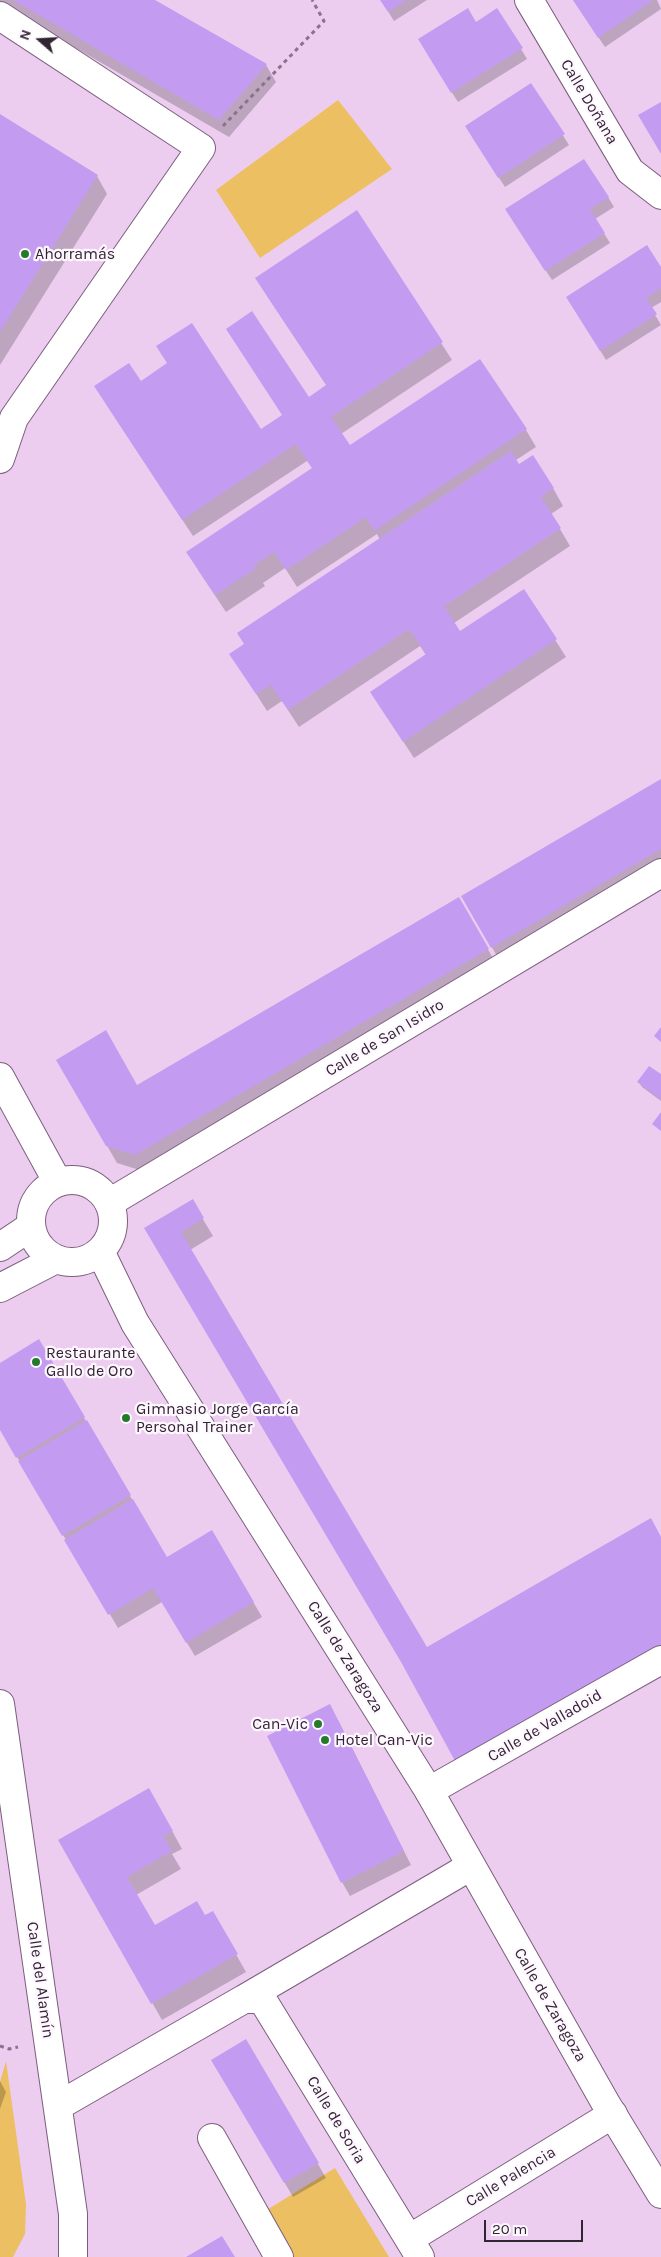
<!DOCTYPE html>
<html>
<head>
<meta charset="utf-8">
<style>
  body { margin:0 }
  #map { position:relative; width:661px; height:2257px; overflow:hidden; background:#edcdef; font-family:Karla,sans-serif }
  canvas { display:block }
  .north { position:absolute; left:15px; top:15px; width:50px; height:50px; -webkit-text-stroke:4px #fef7ff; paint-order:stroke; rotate:289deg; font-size:14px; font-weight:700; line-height:20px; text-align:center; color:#312532 }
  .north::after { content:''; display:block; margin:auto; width:18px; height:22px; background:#312532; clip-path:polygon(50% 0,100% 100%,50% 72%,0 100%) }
  .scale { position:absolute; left:484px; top:2220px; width:99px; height:22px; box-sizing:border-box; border:2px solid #312532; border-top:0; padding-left:6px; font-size:15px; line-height:18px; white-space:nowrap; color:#312532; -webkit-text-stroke:4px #fef7ff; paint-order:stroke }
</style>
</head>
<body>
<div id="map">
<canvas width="661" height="2257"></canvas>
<div class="north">N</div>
<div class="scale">20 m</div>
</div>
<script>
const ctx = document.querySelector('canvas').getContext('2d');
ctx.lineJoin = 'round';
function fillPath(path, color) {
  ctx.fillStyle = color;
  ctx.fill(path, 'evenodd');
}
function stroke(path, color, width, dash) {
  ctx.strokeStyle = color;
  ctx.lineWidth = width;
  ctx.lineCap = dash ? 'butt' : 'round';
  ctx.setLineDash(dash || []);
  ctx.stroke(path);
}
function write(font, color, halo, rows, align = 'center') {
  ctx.font = font + ' Karla,sans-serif';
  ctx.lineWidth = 4.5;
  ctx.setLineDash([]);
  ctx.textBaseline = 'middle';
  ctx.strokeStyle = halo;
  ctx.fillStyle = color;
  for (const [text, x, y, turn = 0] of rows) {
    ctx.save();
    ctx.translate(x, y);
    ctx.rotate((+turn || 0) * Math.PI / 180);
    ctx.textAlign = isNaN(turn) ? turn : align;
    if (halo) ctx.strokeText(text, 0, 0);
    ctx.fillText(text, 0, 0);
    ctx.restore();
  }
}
const green = new Path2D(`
  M338,100l54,69 -132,89 -44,-68z
  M6,2061l20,143 -1,30 -12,23h-13v-175z
  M335,2168l54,89h-113l-24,-38z`);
const shadow = new Path2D(`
  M0,0h152l114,65 10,17 -47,55 -229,-133z
  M381,0h46l-33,21z
  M573,0h84l4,9 -56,38z
  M475,23l46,26 6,10 -69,43 -33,-52z
  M531,85l38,60 -64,42 -33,-50z
  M0,115l97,61 10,18 -107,171z
  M608,197l6,10 -19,12 15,24 -58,37 -40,-61z
  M357,212l95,148 -111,74 8,13 177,-17 10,17 -20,13 3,6 34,22 10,18 -12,8 19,32 -116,77 6,10 64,-42 42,66 -152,101 -43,-66 55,-37 -6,-9 -121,81 -17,-26 -15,10 -36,-57 149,-114 -3,-6 -80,53 -12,-19 -22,15 2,3 -39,26 -28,-42 115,-101 -6,-8 -114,75 -87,-132 35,-22 120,48 22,-14 -55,-87 80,69 19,-12 -60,-90z
  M661,269v33l-10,6 10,17 -55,35 -32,-52z
  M661,781v91l-159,93 -39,-69z
  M459,899l39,68 -352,205 -29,-9 -59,-103 79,26z
  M661,1076v25l-19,-14 -3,-5z
  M192,1201l21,35 -23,14 237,399 234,-111v131l-256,-2 -259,-439z
  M39,1341l128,218 45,-27 50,85 -67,39 -33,-54 -44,26 -118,-200v-64z
  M338,1720l73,145 -61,31 -8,-14z
  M159,1807l23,42 -10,5 9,15 -45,26 19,31 50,-9 7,-5 34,60 -84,48 -102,-180z
  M246,2040l80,138 -33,19 -80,-137z
  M0,2081l6,11 -6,17z`);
const building = new Path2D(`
  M13,0h142l112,64 -48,56z
  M380,0h26l-18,12z
  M573,0h80l-55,38z
  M468,8l8,14 21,-14 26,40 -72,45 -33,-54z
  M531,83l34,51 -67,44 -33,-52z
  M661,102v52l-23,-39z
  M0,114l98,61 -98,157z
  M584,159l25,38 -19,12 15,24 -60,38 -40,-62z
  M357,210l86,132 -112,75 19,28 130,-86 47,70 -153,102 -8,-14 -80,53 -12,-18 -20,13 2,3 -41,27 -29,-43 126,-84 -16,-24 -114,76 -88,-134 35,-23 12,18 26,-18 -11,-17 36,-23 69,106 21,-14 -56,-86 26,-18 57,86 17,-12 -71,-107z
  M647,245l14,22v21l-15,10 11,16 -57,37 -34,-54z
  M511,451l8,13 14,-9 21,33 -13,9 20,31 -117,78 16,25 64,-42 33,50 -154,103 -33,-50 56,-38 -17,-25 -121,81 -17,-25 -15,9 -27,-40 15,-10 -7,-11z
  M661,779v70l-170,99 -30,-52z
  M459,897l30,52 -354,206 -29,-9 -50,-86 50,-30 31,55z
  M661,1027v15l-7,-6z
  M649,1066l12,8v25l-24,-17z
  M661,1112v19l-9,-7z
  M193,1199l11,19 -23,14 246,415 224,-129 10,19v109l-206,115 -54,-99 -257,-434z
  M39,1339l46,78 -69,41 -16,-28v-67z
  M87,1420l44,75 -69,41 -44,-75z
  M133,1499l34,58 45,-27 42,72 -68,41 -33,-55 -45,27 -44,-75z
  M330,1704l74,147 -63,32 -74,-147z
  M149,1788l24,43 -10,5 9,15 -45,26 28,48 42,-24 8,14 8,-4 25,43 -87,50 -93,-164z
  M246,2039l73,124 -35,20 -73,-123z
  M222,2236l13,21h-49z`);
const path = new Path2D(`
  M223,126l101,-105 -12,-21
  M0,2046l9,3 9,-2`);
const street = new Path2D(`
  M529,0l101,171 31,24
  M0,16l201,132 -187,270 -14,41
  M109,1203l552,-330
  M0,1247l30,-20
  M0,1288l56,-29
  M0,1704l73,510v43
  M429,1791l232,-131
  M244,1999l227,-133
  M58,2106l186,-107h18l158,258
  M212,2138l67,119
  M409,2239l204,-125`);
const secondary = new Path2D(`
  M0,1077l57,104
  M31 1221a41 41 0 1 1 82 0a41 41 0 1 1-82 0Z
  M100,1251l35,72 294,468 176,311 56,92`);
const markers = [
  [25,254,5,"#237b29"],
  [36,1362,5,"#237b29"],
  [126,1418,5,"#237b29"],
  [318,1724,5,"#237b29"],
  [325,1740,5,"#237b29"]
];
const streetNames = [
  ["Calle Doñana",589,102,59],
  ["Calle de San Isidro",385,1038,-31],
  ["Calle de Zaragoza",345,1657,58],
  ["Calle de Valladoid",545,1726,-30],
  ["Calle del Alamín",40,1980,82],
  ["Calle de Zaragoza",550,2005,60],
  ["Calle de Soria",336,2120,59],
  ["Calle Palencia",511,2177,-31]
];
const poiNames = [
  ["Ahorramás",35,254],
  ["Restaurante",46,1353],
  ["Gallo de Oro",46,1371],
  ["Gimnasio Jorge García",136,1409],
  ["Personal Trainer",136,1427],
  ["Can-Vic",308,1724,"right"],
  ["Hotel Can-Vic",335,1740]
];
fillPath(green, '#ecbf62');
fillPath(shadow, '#0003');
fillPath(building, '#c39cf2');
stroke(street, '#7b5e7d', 30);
stroke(secondary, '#7b5e7d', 30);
stroke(path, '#88738a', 3, [4, 4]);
stroke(street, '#fff', 28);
stroke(secondary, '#fff', 28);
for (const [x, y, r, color] of markers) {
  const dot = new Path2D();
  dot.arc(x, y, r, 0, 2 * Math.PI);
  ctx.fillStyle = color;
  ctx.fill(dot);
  stroke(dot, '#fef7ff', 2);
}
write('16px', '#312532', '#fef7ff', streetNames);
write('16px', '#312532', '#fef7ff', poiNames, 'left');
</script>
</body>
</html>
